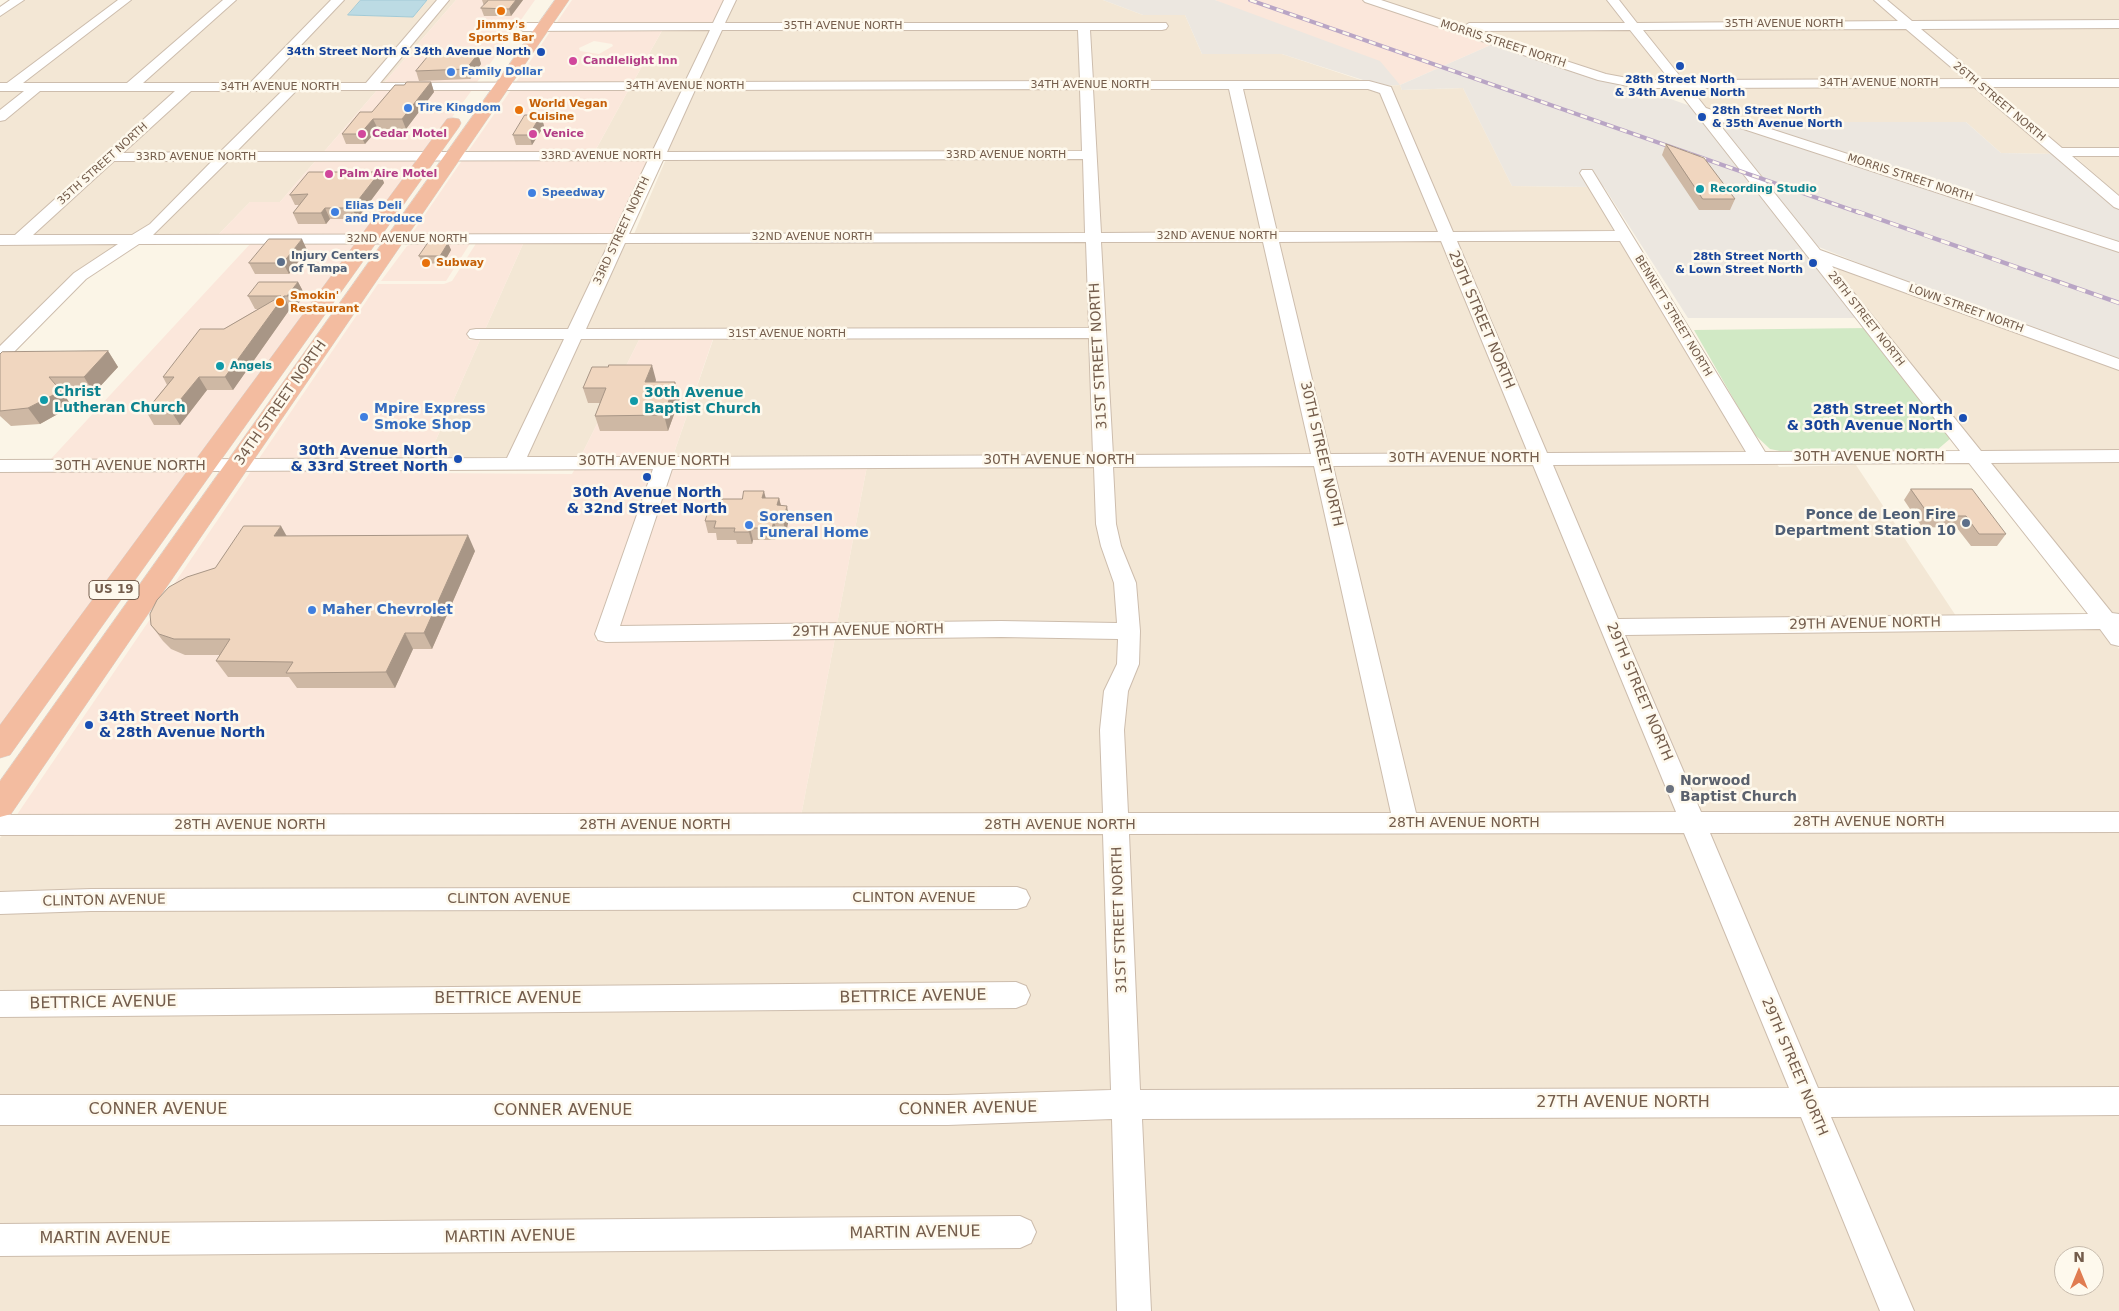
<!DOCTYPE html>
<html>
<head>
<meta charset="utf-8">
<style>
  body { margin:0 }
  #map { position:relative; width:2119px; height:1311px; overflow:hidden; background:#fbf5e7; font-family:"DejaVu Sans",sans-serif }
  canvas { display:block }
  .north { position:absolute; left:2054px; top:1246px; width:50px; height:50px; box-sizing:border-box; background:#fef9ed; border:1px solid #c7bbad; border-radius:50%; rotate:0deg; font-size:14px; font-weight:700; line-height:20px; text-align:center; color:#745d4c }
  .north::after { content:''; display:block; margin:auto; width:18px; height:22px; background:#e07c51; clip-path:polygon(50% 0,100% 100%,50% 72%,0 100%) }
</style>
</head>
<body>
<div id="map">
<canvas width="2119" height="1311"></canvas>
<div class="north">N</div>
</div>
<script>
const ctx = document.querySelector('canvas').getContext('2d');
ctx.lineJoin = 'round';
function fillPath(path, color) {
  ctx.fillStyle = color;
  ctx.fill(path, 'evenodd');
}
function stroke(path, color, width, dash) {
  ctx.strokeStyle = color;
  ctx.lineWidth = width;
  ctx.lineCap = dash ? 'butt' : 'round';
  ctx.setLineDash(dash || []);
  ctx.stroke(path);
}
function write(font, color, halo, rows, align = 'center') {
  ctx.font = font + ' "DejaVu Sans",sans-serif';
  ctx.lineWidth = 5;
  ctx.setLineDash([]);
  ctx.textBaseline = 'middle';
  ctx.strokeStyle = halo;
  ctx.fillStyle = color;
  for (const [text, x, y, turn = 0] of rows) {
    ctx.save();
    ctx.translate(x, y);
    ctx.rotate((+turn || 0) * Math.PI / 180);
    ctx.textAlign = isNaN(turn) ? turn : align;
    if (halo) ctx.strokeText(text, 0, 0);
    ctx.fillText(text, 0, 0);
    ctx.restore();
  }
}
const residential = new Path2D(`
  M22,0h98l-112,85h-8v-70z
  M129,0h97l-98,85h-109z
  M235,0h98l-83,85h-112z
  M343,0h18l-12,15 64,2 14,-17h12l-73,84 -105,1z
  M448,0h8l-73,84h-7z
  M736,0h367l40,15h42l17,39h80l85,28 -276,1 -3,-55h79v-4l-442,1z
  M1375,0h233l18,22 -177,3z
  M1618,0h258l24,22h-265z
  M1885,0h234v22l-209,-1z
  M1639,26h266l63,54 -286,1z
  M1915,26h204v54h-141z
  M1629,27l43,54 -51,-2 -159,-50z
  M1079,28l2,55h-385l25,-54z
  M663,29h49l-26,55h-54z
  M1400,85l2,5 61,-2 49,98 77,1 27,45h-166l-68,-146z
  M1974,85l80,69 -53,-1 -35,-31h-222l-39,-13 -19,-23z
  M1984,85h135v64l-59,1z
  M1230,87l33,146h-164l-8,-145z
  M1241,87h127l13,4 57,141 -163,1z
  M684,88l-31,65h-59l35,-64z
  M694,88h387l4,64 -421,1z
  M378,89l-56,65h-88l62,-64z
  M0,90h29l-29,23z
  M39,90h140l-162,147h-17v-116z
  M190,90h96l-63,64 -103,1z
  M2073,155h46v40z
  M1085,158l2,75 -453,1 32,-75z
  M317,159l-37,43h-30l-33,34 -72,1 83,-77z
  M114,160h103l-68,66 -17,11h-103z
  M1441,239l88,214 -200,1 -52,-214z
  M1453,239h167l129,213 -205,1z
  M1087,240l4,89 -508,1 41,-89z
  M1099,240h165l50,214h-203z
  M611,241l-42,89 -85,2 39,-88z
  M0,244h121l-121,106z
  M1826,261l293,108v82h-140z
  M1091,337l5,117 -423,2 40,-116 -13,-2z
  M640,338l-59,118 -56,1 54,-118z
  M565,339l-55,118 -82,1 52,-118z
  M1987,462h132v153h-10z
  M1549,463h227l3,4 77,-2 100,151 -339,4z
  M1317,464l77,350 -269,1 -7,-270 -4,-21 -2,-59z
  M1332,464h202l145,349 -265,1z
  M1097,465l20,119 3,40h-283l30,-158z
  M2103,629l16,20v164h-420l-76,-179z
  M1000,636l120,2 -14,177 -305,1 34,-178z
  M1687,831l105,259 -654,3 -12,-259z
  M1706,831h413v257l-304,2z
  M3,834h1103l9,259 -166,5 -949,-1v-259z
  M2119,1114v197h-209l-85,-196zM2064,1256h30v30h-30z
  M1802,1116l82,195h-737l-8,-192z
  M1115,1118l6,193h-1121v-188z`);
const commercial = new Path2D(`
  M456,0h79l-60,85 -92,-1z
  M572,0h154l-12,25h-159z
  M1215,0h147l131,44 -93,41z
  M552,29h111l-31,55 -118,1zM594,41l18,3 1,2 -14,8 -19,-3 -1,-3z
  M378,89l94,1 -46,63 -104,1z
  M629,89l-35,64h-127l44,-63z
  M317,159h104l-55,76 -149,1 33,-34h30z
  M463,159h188l-36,75 -204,1z
  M611,241l-88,3 -39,88h-12l-4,8h12l-52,118 -170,2 120,-176h66l8,-3 25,-39z
  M361,242l-160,218 -152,1 202,-218z
  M471,242l-25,39h-65l26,-35 10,-3z
  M640,338l73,1 -40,117h-92z
  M867,466l-30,158 -220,3 54,-160z
  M576,467h80l-61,174 240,-3 -34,178h-785l235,-345 172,-2 -2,4 151,1z
  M0,471h193l-193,263z`);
const industrial = new Path2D(`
  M1103,0h112l165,61 20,24 93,-41 139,41 61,22 166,211h-171l-84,-131h-4l-9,-16h-11l9,16 -77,-1 -49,-98 -61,2 -2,-5 -18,1 -100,-32h-80l-17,-39h-42z
  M1711,116l408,134v111l-183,-67 -122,-49z
  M1744,122h222l35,31 53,1 65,55v35z`);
const green = new Path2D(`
  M1868,328l83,110 -14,12 -152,2 -15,-3 -17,-16 -59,-103z`);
const water = new Path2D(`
  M361,0h66l-14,17 -65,-2z`);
const minor = new Path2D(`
  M10,0h14l-24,16v-9z
  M118,0h13l-108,83h104l96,-83h13l-93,83h107l81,-83h13l-79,83h101l71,-83h12l-69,83 305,-1 25,-52 -187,1 -6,-4 6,-4h190l11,-23h12l-11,23h441l2,3 -2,3 -4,1h-72l3,51h276l22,6 62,145 162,-1 -35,-58 2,-3h10l173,282 195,-1 -284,-363h-38l-40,-8 -233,-78 -2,-2h18l82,27 6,-4h156l-18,-23h12l18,23 261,-2 -24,-21h13l25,21 207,-1v8l-198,1 60,50h138v8h-129l72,61h57v8h-47l47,40v13l-5,-2 -140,-120 -284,1 16,20 413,134v10l-403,-132 104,130 299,109v11l-287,-104 149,185 138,-1v12l-128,1 121,150 7,1v32l-8,-2 -11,-15 -475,6 76,177h418v20l-409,1 108,255 301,-1v28l-288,2 83,194h-34l-79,-194 -659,2 9,192h-34l-5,-192 -164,6h-948v-30h948l163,-5 -8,-256 -1103,1v-20l1103,-2 -3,-83 4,-39 13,-27 1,-25 -117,-2 -395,5 -8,-2 -3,-6 58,-165 -653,3v-12l507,-2 57,-119h-88l-6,-1 -3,-4 3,-4 6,-1h92l41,-86 -470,1 -53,35 -80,81 -6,1v-15l74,-73 44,-29 -118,1v-10h15l160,-144h-135l-35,29 -5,1v-11l24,-19h-24v-8h7zM1906,29l59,50 -282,1 -40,-50zM722,30h356l2,51 -382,1zM1630,30l40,50h-32l-32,-6 -132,-43zM1080,89l2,62 -415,1 28,-62zM1093,89h136l32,143 -160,1zM1243,89h125l12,4 58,139h-161zM297,90h385l-30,62h-416zM191,91h91l-62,61 -97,1zM1083,159l2,74 -456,1 34,-74zM648,160l-35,74 -460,1 75,-74zM114,161h98l-62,63 -18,11h-99zM1441,241l87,212 -198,1 -51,-212zM1457,241h163l126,211 -199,1zM1086,242l3,86 -503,1 39,-86zM1101,242h162l48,212 -198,1zM1089,338l4,117 -421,2 -7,-2 -7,2h-131l54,-118zM1969,463l119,151 -470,5 -65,-154zM1533,465l143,347 -260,1 -83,-347zM1314,466l77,347h-263l-4,-83 4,-39 11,-27 1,-33 -4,-48 -15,-37 -5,-22 -3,-57zM1094,467l2,57 5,22 13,37 3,40 -116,-2 -381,5 52,-157zM1684,833l105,255 -649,2 -11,-256z
  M1017,887l9,3 4,8 -4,8 -9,3 -926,2 -91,3v-22l91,-3z
  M1016,982l10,4 4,9 -4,9 -10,4 -1016,9v-26z
  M1020,1216l11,5 5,11 -5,11 -11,5 -1020,8v-32z`);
const highway = new Path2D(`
  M555,0h14l-558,814 -11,3v-36z
  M453,118l6,1 2,4 -2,4 -449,628 -10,3v-33l447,-606z`);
const railFar1 = new Path2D(`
  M1250,0l610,213`);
const rail = new Path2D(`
  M1856,211l263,92`);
const wall = new Path2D(`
  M482,0h41l-12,16h-27l-3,-8 3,-2z
  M478,54l3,10 -11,15 -51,2 -3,-10z
  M431,82l3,10 -28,37h-28l-13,15h-19l-4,-10 30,-22 32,-27z
  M541,115l3,11 -12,19h-16l-3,-10z
  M1666,144l69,55 -5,11h-31l-37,-55z
  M380,172l4,11 -27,36h-27l-4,5h-28l-5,-11 6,-8h-4l-5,-10z
  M448,243l3,7 -8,14 -21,-1 -3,-7z
  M307,250l-18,24h-34l-6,-11z
  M298,282l7,13 -11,14h-4l-57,81h-26l-27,35h-26l-8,-14 21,-26 -4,-8 61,-48 34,-20h-3l-7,-13z
  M108,351l10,16 -24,26 -32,-1 10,14 -32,18 -29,2 -11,-10v-62z
  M656,380l-1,2h20l5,16 -12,33h-68l-5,-15 5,-13h-12l-5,-15z
  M1911,489l95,45 -9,12h-26l-14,-18 -35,-1 -18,-27z
  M766,498h13l2,8 8,12 -3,15h-9l-2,7h-22l-1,4h-15l-1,-4h-19l-1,-7h-8l-3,-12z
  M286,536l189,15 -43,98h-19l-18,39h-98l-8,-11h-61l-12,-16 4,-6h-35l-14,-6 -8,-8 -12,-16 64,-57z`);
const shadedWall = new Path2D(`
  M516,0h7l-12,16 -2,-7z
  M478,54l3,10 -11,15 -4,-10z
  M431,82l3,10 -28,37 -4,-10z
  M541,115l3,11 -12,19 -3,-10z
  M373,119l5,10 -13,15 -5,-10z
  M380,172l4,11 -27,36 -5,-11z
  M325,208l5,11 -4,5 -5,-11z
  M302,239l5,11 -18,24 -6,-11z
  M448,243l3,7 -8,14 -3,-8z
  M298,282l7,13 -11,14 -7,-13z
  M284,296l6,13 -57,81 -8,-13z
  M108,351l10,16 -24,26 -10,-16z
  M652,365l4,15 -6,18 -5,-16z
  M199,377l8,13 -27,35 -9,-14z
  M675,382l5,16 -12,33 -4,-16z
  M61,391l11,15 -32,18 -12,-16z
  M764,491l3,12 -5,-5z
  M779,498l3,12 -5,-5z
  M787,506l2,12 -3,15 -3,-12z
  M774,521l3,12 -2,7 -3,-12z
  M281,526l9,16 -16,-6z
  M750,528l3,12 -1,4 -3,-12z
  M468,535l7,16 -43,98 -8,-16z
  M405,633l8,16 -18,39 -9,-16z`);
const building = new Path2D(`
  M489,0h27l-7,9 -28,-1z
  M430,54h48l-12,15 -50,2z
  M407,82h24l-29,37h-29l-13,15h-18l18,-22h12l23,-27h9z
  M525,115h16l-12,20h-16z
  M1666,144l38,14 31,41h-32z
  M309,172h71l-28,36h-27l-4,5h-28l15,-19 -18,1z
  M269,239h33l-19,24h-34z
  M428,243h20l-8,13h-21z
  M259,282h39l-11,14h-3l-59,81h-26l-28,34h-25l28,-34h-11l37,-48h24l57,-33h-33z
  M108,351l-24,26h-35l12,14 -33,17 -28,3v-57l2,-2z
  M609,365h43l-7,17h30l-11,33 -69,1 11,-28h-23l9,-21h16z
  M1911,489h61l34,45h-27l-13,-18h-36z
  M744,491h20l-2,7h17l-2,7 10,1 -4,15h-9l-2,7h-22l-1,4h-15l1,-4h-21l2,-7h-11l5,-16h10l2,-6h20z
  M244,526h37l-7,10 194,-1 -44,98h-19l-19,39 -100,1 7,-11 -77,-1 14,-22h-56l-15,-5 -8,-9 -1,-11 7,-14 12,-13 18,-10 28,-9z`);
const markers = [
  [501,11,5,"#e8710a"],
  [541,52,5,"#1a4fb4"],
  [573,61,5,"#d1479c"],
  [1680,66,5,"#1a4fb4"],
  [451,72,5,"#3f7fe0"],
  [408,108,5,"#3f7fe0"],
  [519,110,5,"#e8710a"],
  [1702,117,5,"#1a4fb4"],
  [362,134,5,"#d1479c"],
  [533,134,5,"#d1479c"],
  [329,174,5,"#d1479c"],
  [1700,189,5,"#0f9aa8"],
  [532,193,5,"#3f7fe0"],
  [335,212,5,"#3f7fe0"],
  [281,262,5,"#5c6f8a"],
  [426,263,5,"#e8710a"],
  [1813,263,5,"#1a4fb4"],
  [280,302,5,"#e8710a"],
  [220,366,5,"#0f9aa8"],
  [44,400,5,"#0f9aa8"],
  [634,401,5,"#0f9aa8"],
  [364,417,5,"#3f7fe0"],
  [1963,418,5,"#1a4fb4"],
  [458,459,5,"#1a4fb4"],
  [647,477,5,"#1a4fb4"],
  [1966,523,5,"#5c6f8a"],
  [749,525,5,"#3f7fe0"],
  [312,610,5,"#3f7fe0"],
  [89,725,5,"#1a4fb4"],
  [1670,789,5,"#6b7280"]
];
const farStreetnames = [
  ["35TH AVENUE NORTH",1784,24],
  ["35TH AVENUE NORTH",843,26],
  ["MORRIS STREET NORTH",1503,44,18],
  ["34TH AVENUE NORTH",1879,83],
  ["34TH AVENUE NORTH",1090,85],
  ["34TH AVENUE NORTH",685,86],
  ["34TH AVENUE NORTH",280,87],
  ["26TH STREET NORTH",1999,102,40],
  ["33RD AVENUE NORTH",1006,155],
  ["33RD AVENUE NORTH",601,156],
  ["33RD AVENUE NORTH",196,157],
  ["35TH STREET NORTH",103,164,-42],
  ["MORRIS STREET NORTH",1910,178,18],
  ["33RD STREET NORTH",622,231,-65],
  ["32ND AVENUE NORTH",1217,236],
  ["32ND AVENUE NORTH",812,237],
  ["32ND AVENUE NORTH",407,239],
  ["LOWN STREET NORTH",1966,309,20],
  ["BENNETT STREET NORTH",1673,316,59],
  ["28TH STREET NORTH",1866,319,52],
  ["31ST AVENUE NORTH",787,334]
];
const farFoodnames = [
  ["Jimmy's",501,25,"center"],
  ["Sports Bar",501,38,"center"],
  ["World Vegan",529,104],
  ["Cuisine",529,117],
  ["Subway",436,263],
  ["Smokin'",290,296],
  ["Restaurant",290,309]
];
const farTransitnames = [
  ["34th Street North & 34th Avenue North",531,52],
  ["28th Street North",1680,80,"center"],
  ["& 34th Avenue North",1680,93,"center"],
  ["28th Street North",1712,111,"left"],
  ["& 35th Avenue North",1712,124,"left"],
  ["28th Street North",1803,257],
  ["& Lown Street North",1803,270]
];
const farHotelnames = [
  ["Candlelight Inn",583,61],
  ["Cedar Motel",372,134],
  ["Venice",543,134],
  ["Palm Aire Motel",339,174]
];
const farShopnames = [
  ["Family Dollar",461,72],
  ["Tire Kingdom",418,108],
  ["Speedway",542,193],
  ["Elias Deli",345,206],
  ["and Produce",345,219]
];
const farCulturenames = [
  ["Recording Studio",1710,189],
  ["Angels",230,366]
];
const farServicenames = [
  ["Injury Centers",291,256],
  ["of Tampa",291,269]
];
const shields = [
  [114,590,50]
];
const shieldNames = [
  ["US 19",114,590]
];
const streetNames = [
  ["29TH STREET NORTH",1481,320,67],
  ["31ST STREET NORTH",1099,356,-93],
  ["34TH STREET NORTH",281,403,-55],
  ["30TH STREET NORTH",1321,454,77],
  ["30TH AVENUE NORTH",1869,457],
  ["30TH AVENUE NORTH",1464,458],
  ["30TH AVENUE NORTH",1059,460],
  ["30TH AVENUE NORTH",654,461],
  ["30TH AVENUE NORTH",130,466],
  ["29TH AVENUE NORTH",1865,624,-1],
  ["29TH AVENUE NORTH",868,631,-1],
  ["29TH STREET NORTH",1639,692,67],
  ["28TH AVENUE NORTH",1869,822],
  ["28TH AVENUE NORTH",1464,823],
  ["28TH AVENUE NORTH",250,825],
  ["28TH AVENUE NORTH",655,825],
  ["28TH AVENUE NORTH",1060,825],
  ["CLINTON AVENUE",914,898],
  ["CLINTON AVENUE",509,899],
  ["CLINTON AVENUE",104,901,-1],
  ["31ST STREET NORTH",1120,920,-92],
  ["29TH STREET NORTH",1794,1067,67]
];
const cultureNames = [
  ["Christ",54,392],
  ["Lutheran Church",54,408],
  ["30th Avenue",644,393],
  ["Baptist Church",644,409]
];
const shopNames = [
  ["Mpire Express",374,409],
  ["Smoke Shop",374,425],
  ["Sorensen",759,517],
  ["Funeral Home",759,533],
  ["Maher Chevrolet",322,610]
];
const transitNames = [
  ["28th Street North",1953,410],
  ["& 30th Avenue North",1953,426],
  ["30th Avenue North",448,451],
  ["& 33rd Street North",448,467],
  ["30th Avenue North",647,493,"center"],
  ["& 32nd Street North",647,509,"center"],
  ["34th Street North",99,717,"left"],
  ["& 28th Avenue North",99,733,"left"]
];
const serviceNames = [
  ["Ponce de Leon Fire",1956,515],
  ["Department Station 10",1956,531]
];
const worshipNames = [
  ["Norwood",1680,781],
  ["Baptist Church",1680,797]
];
const nearStreetnames = [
  ["BETTRICE AVENUE",913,997,-1],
  ["BETTRICE AVENUE",508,999],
  ["BETTRICE AVENUE",103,1003,-1],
  ["27TH AVENUE NORTH",1623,1103],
  ["CONNER AVENUE",968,1109,-1],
  ["CONNER AVENUE",158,1110],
  ["CONNER AVENUE",563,1111],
  ["MARTIN AVENUE",915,1233,-1],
  ["MARTIN AVENUE",510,1237,-1],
  ["MARTIN AVENUE",105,1239]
];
fillPath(residential, '#f3e7d5');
fillPath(commercial, '#fbe7db');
fillPath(industrial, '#ece7e0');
fillPath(green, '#d1e9c5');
fillPath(water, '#bcdbe4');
stroke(water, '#a2cad6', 1);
stroke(minor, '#cdbdad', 2);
stroke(highway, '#d8d2cd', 1);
fillPath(minor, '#fff');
fillPath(highway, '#f3bca0');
stroke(railFar1, '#b9a5c5', 4);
stroke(rail, '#b9a5c5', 4.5);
stroke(railFar1, '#fef9ed', 2.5, [7]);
stroke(rail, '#fef9ed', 3, [9]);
fillPath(wall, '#ceb8a4');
fillPath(shadedWall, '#a89686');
fillPath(building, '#f0d6bf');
stroke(building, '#a89686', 1);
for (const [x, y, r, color] of markers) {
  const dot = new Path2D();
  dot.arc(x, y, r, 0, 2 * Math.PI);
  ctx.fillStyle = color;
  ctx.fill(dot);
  stroke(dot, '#fef9ed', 2);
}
write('11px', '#745d4c', '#fef9ed', farStreetnames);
write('bold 11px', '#c56008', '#fef9ed', farFoodnames, 'left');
write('bold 11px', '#164399', '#fef9ed', farTransitnames, 'right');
write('bold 11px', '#b23c85', '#fef9ed', farHotelnames, 'left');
write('bold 11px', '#366cbe', '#fef9ed', farShopnames, 'left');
write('bold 11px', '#0d838f', '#fef9ed', farCulturenames, 'left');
write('bold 11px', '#4e5e75', '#fef9ed', farServicenames, 'left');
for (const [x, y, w] of shields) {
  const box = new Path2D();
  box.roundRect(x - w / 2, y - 9.5, w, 19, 4);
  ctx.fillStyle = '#fef9ed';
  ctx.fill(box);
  stroke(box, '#745d4c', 1);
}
write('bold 12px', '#745d4c', null, shieldNames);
write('14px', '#745d4c', '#fef9ed', streetNames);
write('bold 14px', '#0d838f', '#fef9ed', cultureNames, 'left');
write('bold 14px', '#366cbe', '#fef9ed', shopNames, 'left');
write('bold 14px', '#164399', '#fef9ed', transitNames, 'right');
write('bold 14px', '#4e5e75', '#fef9ed', serviceNames, 'right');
write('bold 14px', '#5b616d', '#fef9ed', worshipNames, 'left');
write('16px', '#745d4c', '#fef9ed', nearStreetnames);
</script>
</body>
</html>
